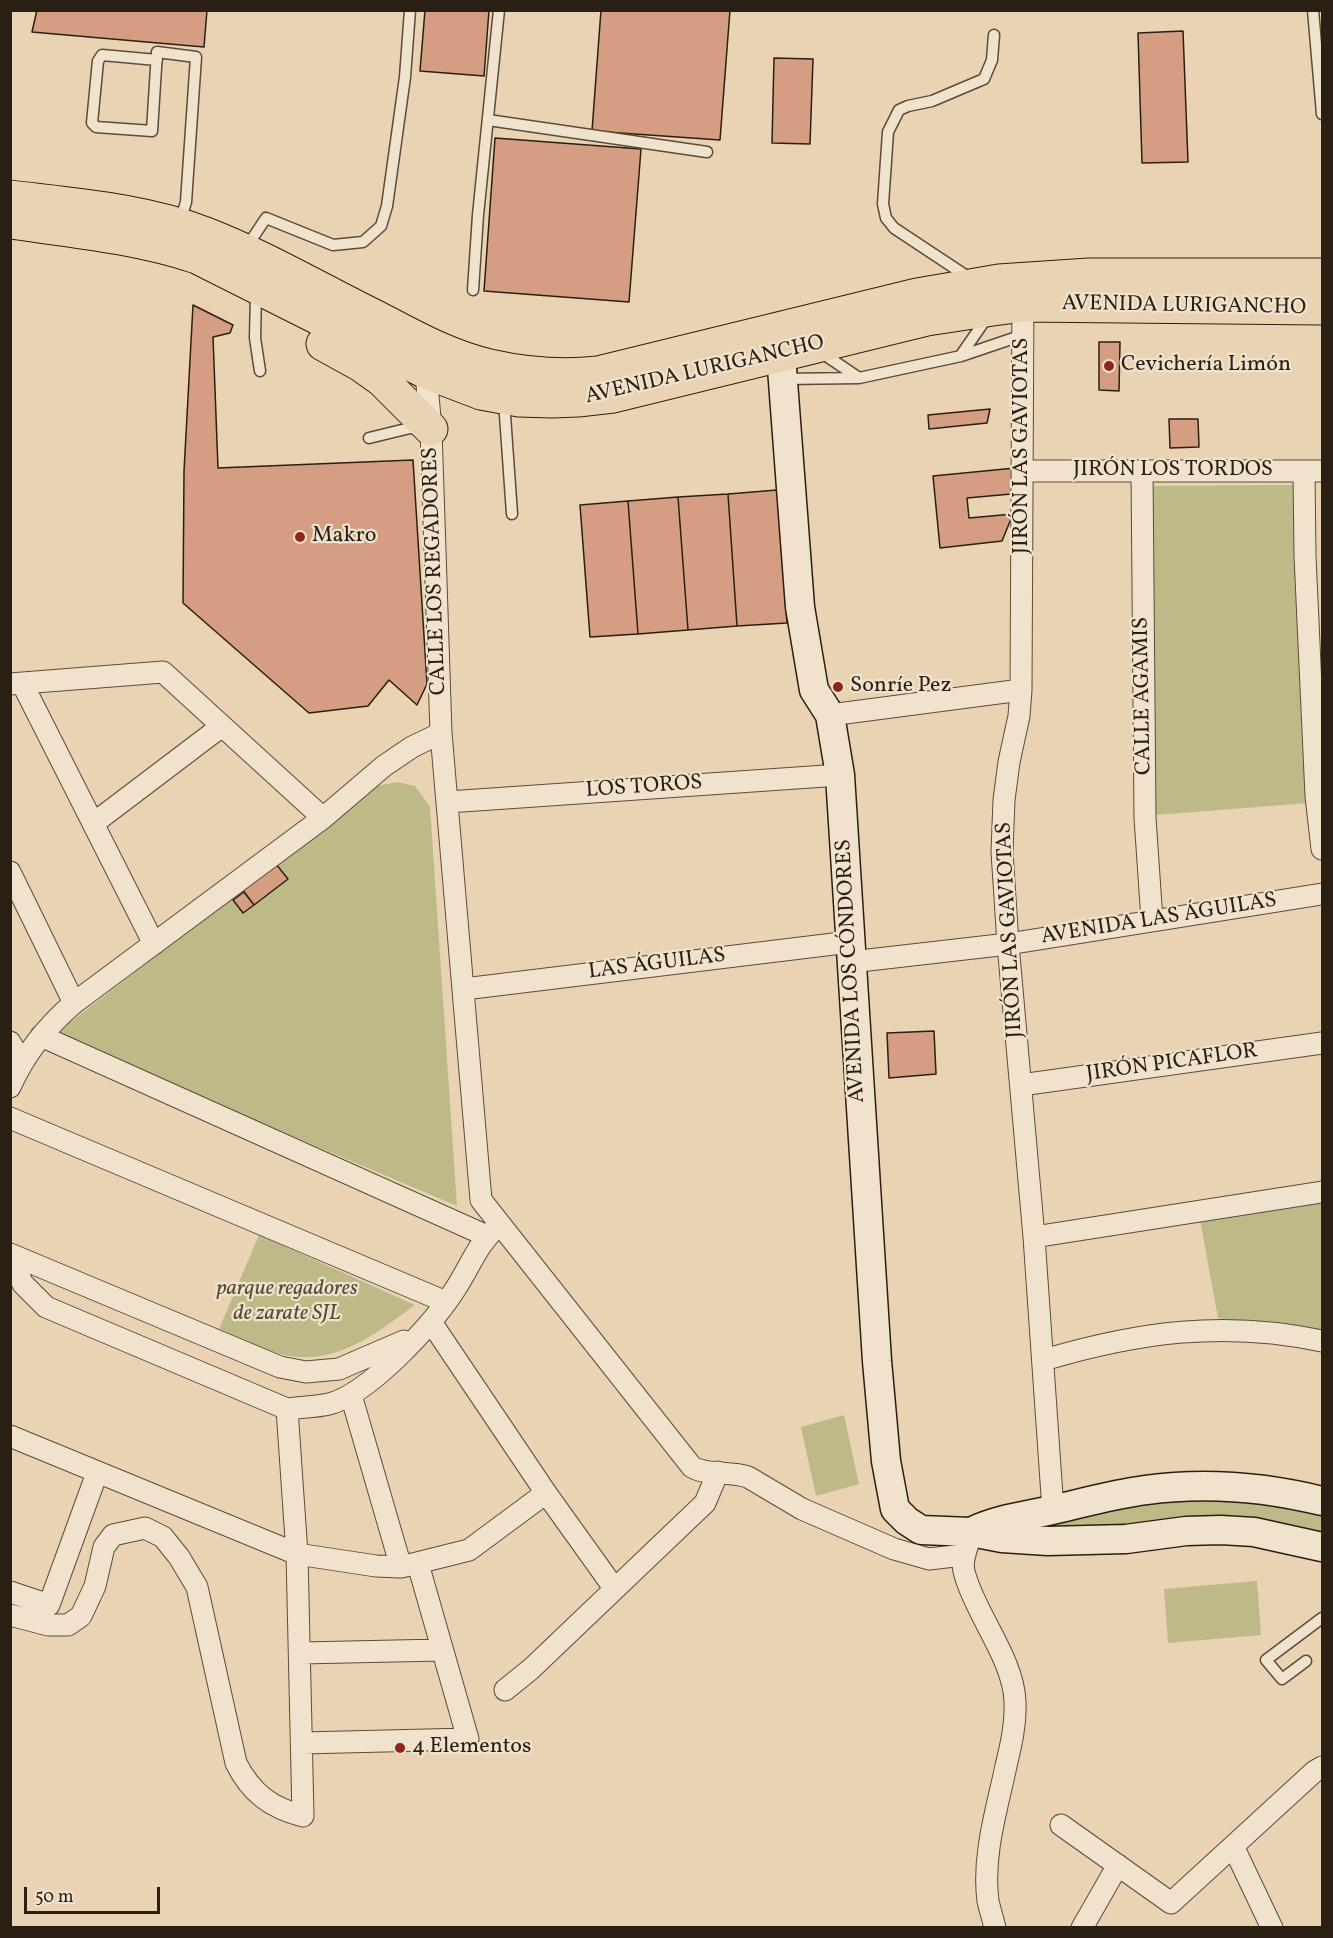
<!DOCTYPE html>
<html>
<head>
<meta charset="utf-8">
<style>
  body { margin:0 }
  #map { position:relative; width:1333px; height:1938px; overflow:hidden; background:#e9d3b3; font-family:Vollkorn,serif }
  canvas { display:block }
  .frame { position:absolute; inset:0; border:12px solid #2a1f13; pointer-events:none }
  .scale { position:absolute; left:24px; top:1887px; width:136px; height:27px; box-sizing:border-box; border:3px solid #2a1f13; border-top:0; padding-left:8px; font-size:18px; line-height:21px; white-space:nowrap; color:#2a1f13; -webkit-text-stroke:4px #f1e2ce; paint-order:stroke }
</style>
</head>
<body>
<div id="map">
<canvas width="1333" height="1938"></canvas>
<div class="frame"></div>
<div class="scale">50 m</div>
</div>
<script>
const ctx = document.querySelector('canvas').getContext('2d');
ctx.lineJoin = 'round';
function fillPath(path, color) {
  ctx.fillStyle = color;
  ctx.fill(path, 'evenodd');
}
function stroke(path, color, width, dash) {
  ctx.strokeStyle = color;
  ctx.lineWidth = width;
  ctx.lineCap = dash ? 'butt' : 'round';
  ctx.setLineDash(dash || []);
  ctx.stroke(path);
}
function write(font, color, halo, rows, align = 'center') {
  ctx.font = font + ' Vollkorn,serif';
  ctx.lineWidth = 4.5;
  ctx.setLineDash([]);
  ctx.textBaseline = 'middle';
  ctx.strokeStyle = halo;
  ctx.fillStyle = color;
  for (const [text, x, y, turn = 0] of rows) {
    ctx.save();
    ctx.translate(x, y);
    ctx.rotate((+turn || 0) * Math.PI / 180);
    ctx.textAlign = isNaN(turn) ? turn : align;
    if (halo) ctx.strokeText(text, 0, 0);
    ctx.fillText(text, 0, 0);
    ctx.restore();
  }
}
const green = new Path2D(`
  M1294,485l15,318 -154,12 -7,-329z
  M397,782l18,4 15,21 27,399 -400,-170 11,-12 148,-114 156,-123z
  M1322,1195v137l-104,-14 -19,-104z
  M259,1235l156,70c-37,27 -76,59 -126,51 -24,-4 -47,-18 -70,-27z
  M844,1415l15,69 -43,12 -15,-69z
  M1188,1494l134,14v29l-165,-11 -160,2z
  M1257,1581l4,54 -93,8 -4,-54z`);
const building = new Path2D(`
  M37,10h170l-3,37 -172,-15z
  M425,10h64l-5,66 -64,-5z
  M601,10h129l-10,130 -128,-9z
  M1183,31l5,131 -46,1 -4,-130z
  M774,58l39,1 -3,85 -38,-1z
  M495,138l146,11 -12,153 -145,-11z
  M193,305l40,20 -3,8 -17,4 5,131 195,-8 14,224 -10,21 -28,-25 -21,26 -59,7 -126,-110 1,-132z
  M1099,342h21l-1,49 -20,-1z
  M990,409l-3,14 -58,6 -1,-14z
  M1169,419h29l1,28 -29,1z
  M1015,468l-4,26 -44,4 2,20 44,-4 -11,27 -62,7 -7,-72z
  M777,490l10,133 -50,3 -9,-132z
  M728,494l9,132 -49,4 -10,-133z
  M678,497l10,133 -50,4 -10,-133z
  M628,501l10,133 -48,3 -10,-132z
  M276,864l12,15 -34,26 -12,-16z
  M244,892l10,13 -11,8 -10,-13z
  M934,1031l2,43 -47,4 -2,-45z`);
const lane = new Path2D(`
  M1313,10l9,104
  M157,60l-55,-5 -4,6 -6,62 4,4 56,4 5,-79 39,5 -10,145 -6,20
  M488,120l219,32
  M246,248l20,-30 67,27 30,-3 18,-16 6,-20 18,-129 5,-67
  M971,279l-77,-51 -8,-10 -3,-14 5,-72 11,-22 9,-4 24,-5 52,-22 8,-19 2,-25
  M473,290l5,-75 21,-205
  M256,293l-1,45 5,33
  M822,353l37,25
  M961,355l27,-39
  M783,379l76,-1 102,-22 62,-21
  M504,401l8,113
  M369,438l41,-10 11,1
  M1306,1661l-24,18 -16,-19 56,-42`);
const street = new Path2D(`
  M1023,293l-2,397 -2,26 -10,46 -5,38 -2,52 6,92 26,293 19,273
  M425,362l6,67 10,304 40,467 211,267c16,9 37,4 56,10l54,32 92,40 35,10 34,-4
  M1023,471h299
  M1142,471l3,347 7,102
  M1304,471l1,85 11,240 6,53
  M22,683l132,261
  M10,684l153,-12 160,146
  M830,715l191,-25
  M448,802l392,-27
  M94,823l128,-97
  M10,872l64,131
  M851,962l157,-18 314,-50
  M464,989l386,-47
  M41,1036l446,200
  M10,1042l11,20
  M1021,1085l301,-42
  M10,1087c15,-34 36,-60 64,-84l249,-185 61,-52 28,-19 29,-14
  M10,1118l436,184
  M1034,1237l288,-45
  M10,1254l270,113 26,5 33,-3 65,-28
  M10,1258l13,26 23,23 241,102c14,-2 29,-2 42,-5 40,-10 105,-81 127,-116 16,-25 21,-44 44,-64
  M431,1322l115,171 68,95
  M1044,1360c94,-28 181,-40 278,-19
  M351,1395l50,172
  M10,1436l287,118 79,12 25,1 68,-17 77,-57
  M968,1544c-3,10 -7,20 -3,31 11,40 49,85 50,127 1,22 -4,43 -9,64 -9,43 -24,90 -18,135 2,9 5,18 7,27
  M10,1592l39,13 48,-132
  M10,1615l38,10h20l13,-9 14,-30 9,-39 9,-12 32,-7 18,9 16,20 18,30 39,176c15,30 35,45 67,53l-6,-262 -10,-145
  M301,1653l141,-3
  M505,1690l26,-21 174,-166 13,-31
  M302,1743l166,-4 -50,-175
  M1061,1825l110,78 144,-132 7,-4
  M1234,1848l38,80
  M1082,1928l36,-63`);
const secondary = new Path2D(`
  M781,355l19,252 14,83 16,25 10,60 37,586 9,100 9,48 12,12 14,9 50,2 31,6 46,3 78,-2 60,-8 35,-1 33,2 68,15
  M973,1531c25,-12 52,-15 79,-21 31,-7 62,-16 94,-20 59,-8 119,-3 176,11`);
const primary = new Path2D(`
  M10,197c66,8 135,13 196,37 59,23 115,56 172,84 36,19 72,39 112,48 36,8 72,11 108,7l319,-78 82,-14 90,-6h233
  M10,222c64,9 127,15 187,35l229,115 55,21 38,7 33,1 26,-1 35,-4 314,-77 66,-10 30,-4 299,3
  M323,344l38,21 21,15 49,49`);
const markers = [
  [1109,366,6,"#8f2418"],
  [300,537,6,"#8f2418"],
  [838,687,6,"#8f2418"],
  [400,1748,6,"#8f2418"]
];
const streetNames = [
  ["AVENIDA LURIGANCHO",1184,307,1],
  ["AVENIDA LURIGANCHO",705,371,-13],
  ["JIRÓN LAS GAVIOTAS",1023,446,-90],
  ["JIRÓN LOS TORDOS",1173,471],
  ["CALLE LOS REGADORES",436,571,-92],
  ["CALLE AGAMIS",1144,696,-91],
  ["LOS TOROS",644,788,-4],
  ["AVENIDA LAS ÁGUILAS",1159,920,-9],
  ["JIRÓN LAS GAVIOTAS",1011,930,-93],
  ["LAS ÁGUILAS",657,965,-7],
  ["AVENIDA LOS CÓNDORES",852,971,-93],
  ["JIRÓN PICAFLOR",1172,1064,-8]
];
const poiNames = [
  ["Cevichería Limón",1121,366],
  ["Makro",312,537],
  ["Sonríe Pez",850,687],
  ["4 Elementos",412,1748]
];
const parkNames = [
  ["parque regadores",287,1290],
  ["de zarate SJL",287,1315]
];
fillPath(green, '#beba87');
fillPath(building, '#d59e82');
stroke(building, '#2a1f13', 1.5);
stroke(lane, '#5a4c3b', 13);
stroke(street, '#5a4c3b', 23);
stroke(secondary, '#2a1f13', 31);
stroke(primary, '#2a1f13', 35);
stroke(lane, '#f1e2ce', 10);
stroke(street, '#f1e2ce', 21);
stroke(secondary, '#f1e2ce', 28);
stroke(primary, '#e9d3b3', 33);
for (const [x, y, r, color] of markers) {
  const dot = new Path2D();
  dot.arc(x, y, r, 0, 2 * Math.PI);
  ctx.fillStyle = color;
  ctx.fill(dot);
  stroke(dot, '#f1e2ce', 2);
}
write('22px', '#2a1f13', '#f1e2ce', streetNames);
write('22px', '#2a1f13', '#f1e2ce', poiNames, 'left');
write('italic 22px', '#564e36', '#f1e2ce', parkNames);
</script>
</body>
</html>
